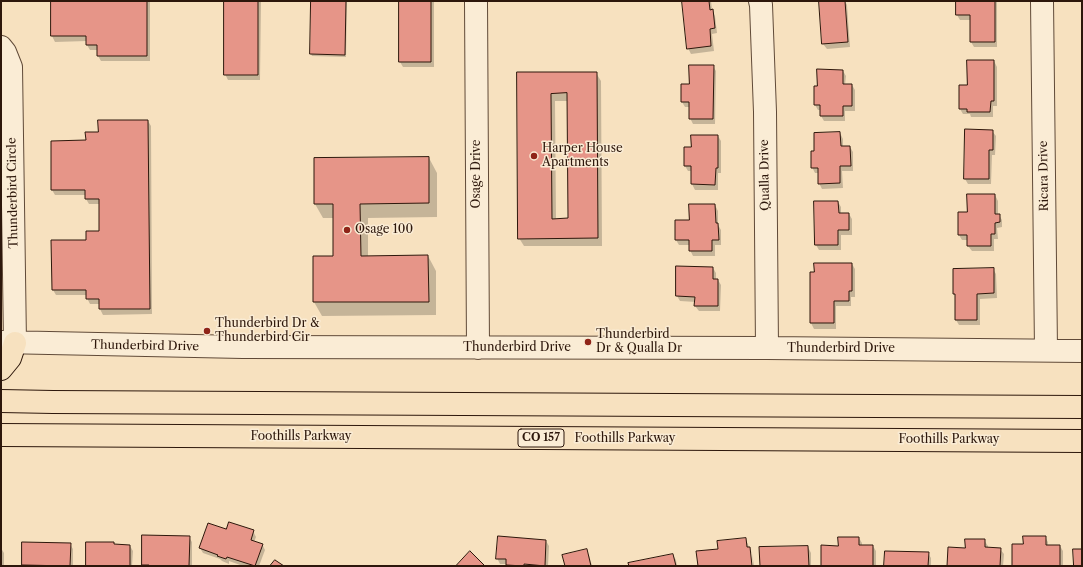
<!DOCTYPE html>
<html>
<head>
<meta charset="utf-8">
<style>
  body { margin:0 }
  #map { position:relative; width:1083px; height:567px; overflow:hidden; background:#f7e1bf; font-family:"Libre Caslon Text",serif }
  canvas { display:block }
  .frame { position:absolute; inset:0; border:2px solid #2d170b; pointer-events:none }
</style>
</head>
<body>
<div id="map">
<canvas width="1083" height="567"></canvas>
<div class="frame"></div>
</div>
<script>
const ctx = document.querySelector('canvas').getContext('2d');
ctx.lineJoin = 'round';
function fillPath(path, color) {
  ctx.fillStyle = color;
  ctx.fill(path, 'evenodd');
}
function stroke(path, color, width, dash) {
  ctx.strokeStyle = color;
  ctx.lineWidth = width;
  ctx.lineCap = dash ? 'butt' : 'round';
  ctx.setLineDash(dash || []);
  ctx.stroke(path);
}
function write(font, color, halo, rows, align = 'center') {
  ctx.font = font + ' "Libre Caslon Text",serif';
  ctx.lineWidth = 3;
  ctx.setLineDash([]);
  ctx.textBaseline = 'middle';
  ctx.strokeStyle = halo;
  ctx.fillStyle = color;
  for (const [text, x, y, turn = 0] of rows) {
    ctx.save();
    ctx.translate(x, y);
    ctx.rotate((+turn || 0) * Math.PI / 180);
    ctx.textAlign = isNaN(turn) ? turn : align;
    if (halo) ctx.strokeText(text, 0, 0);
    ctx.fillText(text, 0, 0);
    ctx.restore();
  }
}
const shadow = new Path2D(`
  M52,1h98v60h-49l-3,-5v-6h-8l-3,-5v-4l-32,1 -3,-6z
  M225,1h36l-1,79h-32l-3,-6z
  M312,1h35l-1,56 -34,-1 -1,-2z
  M400,1h34v66h-31l-3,-5z
  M683,1h28l1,9 3,6 2,17 -5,1 2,17 -23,3 -3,-6z
  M827,1h18l2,4 3,42 -23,2 -4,-5z
  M957,1h40v46h-23l-3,-5v-22h-11l-3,-5z
  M994,61l3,6v39h-4v11h-22l-1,-3h-7l-3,-5 8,-23z
  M713,66l3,5 -1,53h-22l-3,-6v-11h-5l-3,-5v-17h8z
  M843,71l3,5 -1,9h7l3,5v21h-10v10h-21l-3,-5v-6h-3l-3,-5z
  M518,73h78l5,8 1,165h-78l-5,-8zM555,101h13l1,118h-13z
  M148,121l3,5 1,188 -49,1 -3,-6v-5h-10l-3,-6v-3h-31l-3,-5 34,-49 13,-9v-28h-11l-3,-5v-4h-31l-3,-5 35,-49 12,-8z
  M992,131l4,5 -1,19h-3l-1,29h-23l-3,-5z
  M840,133l3,6v8h7l3,5v19h-11l1,17 -21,1 -3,-6v-10h-4l-3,-6z
  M718,136l3,5v32h-3v17h-23l-3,-6v-13h-4l-3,-5 7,-18z
  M429,158l8,15v44l-69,1v39l60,-1 8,15v44l-114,1 -8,-14 20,-45v-39h-11l-8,-14z
  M995,195l3,6v14h1l3,5v7l-5,1 1,11h-4v12h-22l-4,-5v-6h-6l-3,-5 9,-22z
  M838,202l3,5v7h8l3,5v16h-11v15h-22l-3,-5z
  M715,205l3,6v14l3,5v15h-6v11h-22l-3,-6v-5h-11l-3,-5v-19h14z
  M852,264l3,5v28h-4v9h-15v23h-22l-3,-6v-50z
  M713,268l3,5v7h2l3,5 -1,26h-21l-4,-5 1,-4 -16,-1 -3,-5z
  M993,269l3,5 1,24 -17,1v26h-21l-3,-5v-23l-2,-3v-24z
  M253,531l3,6 -2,5 8,2 3,6 -6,16h-16l-14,-5v3l-7,-3 -2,-2 -17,-6 -3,-5z
  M189,537l3,5v24h-49v-1z
  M1045,537l3,5v4h12l3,5v15h-50z
  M859,538l3,5v3h11l3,5v15h-54l17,-19z
  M745,539l3,5 1,4 3,5 2,13h-1l-1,-13 -3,-3 2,16h-52l20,-16z
  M984,540l4,6v2l12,1 4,5 -1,12h-55l18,-17z
  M546,541l3,5 -1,20h-41v-2h-7l-3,-6z
  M114,543l1,2 15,1 3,5 -1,15h-45z
  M70,544l3,5v17h-50v-1z
  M808,547l3,6v13h-50z
  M1,548l3,5v13h-3z
  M586,550l3,5 3,11h-26z
  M928,553l3,5v8h-46z
  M673,555l3,5 1,6h-47z`);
const building = new Path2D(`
  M51,1h96v55h-50v-11h-11v-9h-35z
  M224,1h34v74h-34z
  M311,1h35l-1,54 -35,-1z
  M399,1h32v61h-32z
  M682,1h27l1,9 3,-1 2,19 -5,1 1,17 -24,3z
  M819,1h26l3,41 -26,2z
  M956,1h39v41h-25v-27h-14z
  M967,60h27v41h-3l-1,11h-23v-3h-8v-24h8z
  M689,65h25l-1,54h-24v-17h-8v-18h8z
  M817,69l26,1v14h9v22h-9v10h-23v-11h-6v-19h3z
  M517,72h80l1,166 -80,1zM567,93l1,125 -16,1 -1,-125z
  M98,120h50l2,189h-51v-10h-13v-9h-34l-1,-50h35v-9h13v-32h-14v-9h-34v-49l35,-1 -1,-8h13z
  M965,129l28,1v20h-4v29h-25z
  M840,132l1,14h9l1,20h-11v17l-22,1v-16h-7v-17h3v-18z
  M691,135h27v33h-2l-1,17 -24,-1v-18h-7v-19h7z
  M429,157v46l-69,1 1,52 67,-1 1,47h-116v-46h20v-52h-19v-46z
  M967,194h28v20h5v8l-5,1v11h-4v12h-24v-11h-9v-23h9z
  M814,201h24l1,12h10v17h-11v15h-23z
  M689,204h26l1,19h2l1,17h-7v11h-23v-11h-14v-20h14z
  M814,263h38v28h-3v10h-15v22h-24v-51h4z
  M676,266l37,1v12h5v27h-24l1,-9 -19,-1z
  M994,268v25l-17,1v26h-22v-26h-2v-25z
  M229,522l25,8 -3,10 12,4 -8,22 -28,-9 -1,2 -9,-3 1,-1 -19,-7 9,-25 18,6z
  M142,535l48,1 -1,30h-40v-1h-7z
  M498,536l48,4 -1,26 -21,-2v2l-18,-1v-6h-10z
  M1023,536h23v9h14v21h-48v-22h11z
  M838,537h21v8h14v21h-52v-21l17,1z
  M746,538l1,9h3l2,19h-54l-2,-15 22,-2 -1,-8z
  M965,539h20v8l16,1 -1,18h-53l1,-19 17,1z
  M22,542l49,1 -1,23 -48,-1z
  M86,542h28v2l16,1v21h-44z
  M808,546l1,20h-49l-1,-19z
  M587,549l4,17h-26l-3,-11z
  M1073,549h9v17h-8z
  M470,551l15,15h-29z
  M885,551l44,1 -1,14h-44z
  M673,554l3,12h-47l-1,-3z
  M275,560l9,6h-14z`);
const minor = new Path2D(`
  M476,1l2,347
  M760,1l1,4 4,107 2,236
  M1042,1l4,349
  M1,47l4,5 6,15 4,276
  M1,342l242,5 524,1 315,3`);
const trunk = new Path2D(`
  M1,369l9,-11 5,-15
  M1,401l52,1 1029,5
  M1,435l1081,6`);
const markers = [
  [534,156,4,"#8f2418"],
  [347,230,4,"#8f2418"],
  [207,331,4,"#8f2418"],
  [588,342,4,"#8f2418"]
];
const shields = [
  [541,438,46]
];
const shieldNames = [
  ["CO 157",541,438]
];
const poiNames = [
  ["Harper House",542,149],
  ["Apartments",542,163],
  ["Osage 100",355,230],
  ["Thunderbird Dr &",215,324],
  ["Thunderbird Cir",215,338],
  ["Thunderbird",596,335],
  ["Dr & Qualla Dr",596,349]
];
const streetNames = [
  ["Osage Drive",477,174,-90],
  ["Qualla Drive",765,175,-91],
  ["Ricara Drive",1044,176,-91],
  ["Thunderbird Circle",13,193,-91],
  ["Thunderbird Drive",145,346,1],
  ["Thunderbird Drive",517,348],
  ["Thunderbird Drive",841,349],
  ["Foothills Parkway",301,437],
  ["Foothills Parkway",625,439],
  ["Foothills Parkway",949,440]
];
fillPath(shadow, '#0003');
fillPath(building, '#e69588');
stroke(building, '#2d170b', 1);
stroke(minor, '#604a38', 24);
stroke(trunk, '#2d170b', 24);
stroke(minor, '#faecd5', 22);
stroke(trunk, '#f7e1bf', 22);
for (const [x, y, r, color] of markers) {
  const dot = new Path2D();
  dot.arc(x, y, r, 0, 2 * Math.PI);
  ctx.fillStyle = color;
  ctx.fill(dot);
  stroke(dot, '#faecd5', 1.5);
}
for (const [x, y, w] of shields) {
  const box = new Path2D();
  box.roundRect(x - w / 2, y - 9, w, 18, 3);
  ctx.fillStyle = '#faecd5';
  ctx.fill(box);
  stroke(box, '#2d170b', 1);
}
write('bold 11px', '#2d170b', null, shieldNames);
write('12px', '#2d170b', '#faecd5', poiNames, 'left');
write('12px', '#2d170b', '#faecd5', streetNames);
</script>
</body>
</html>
